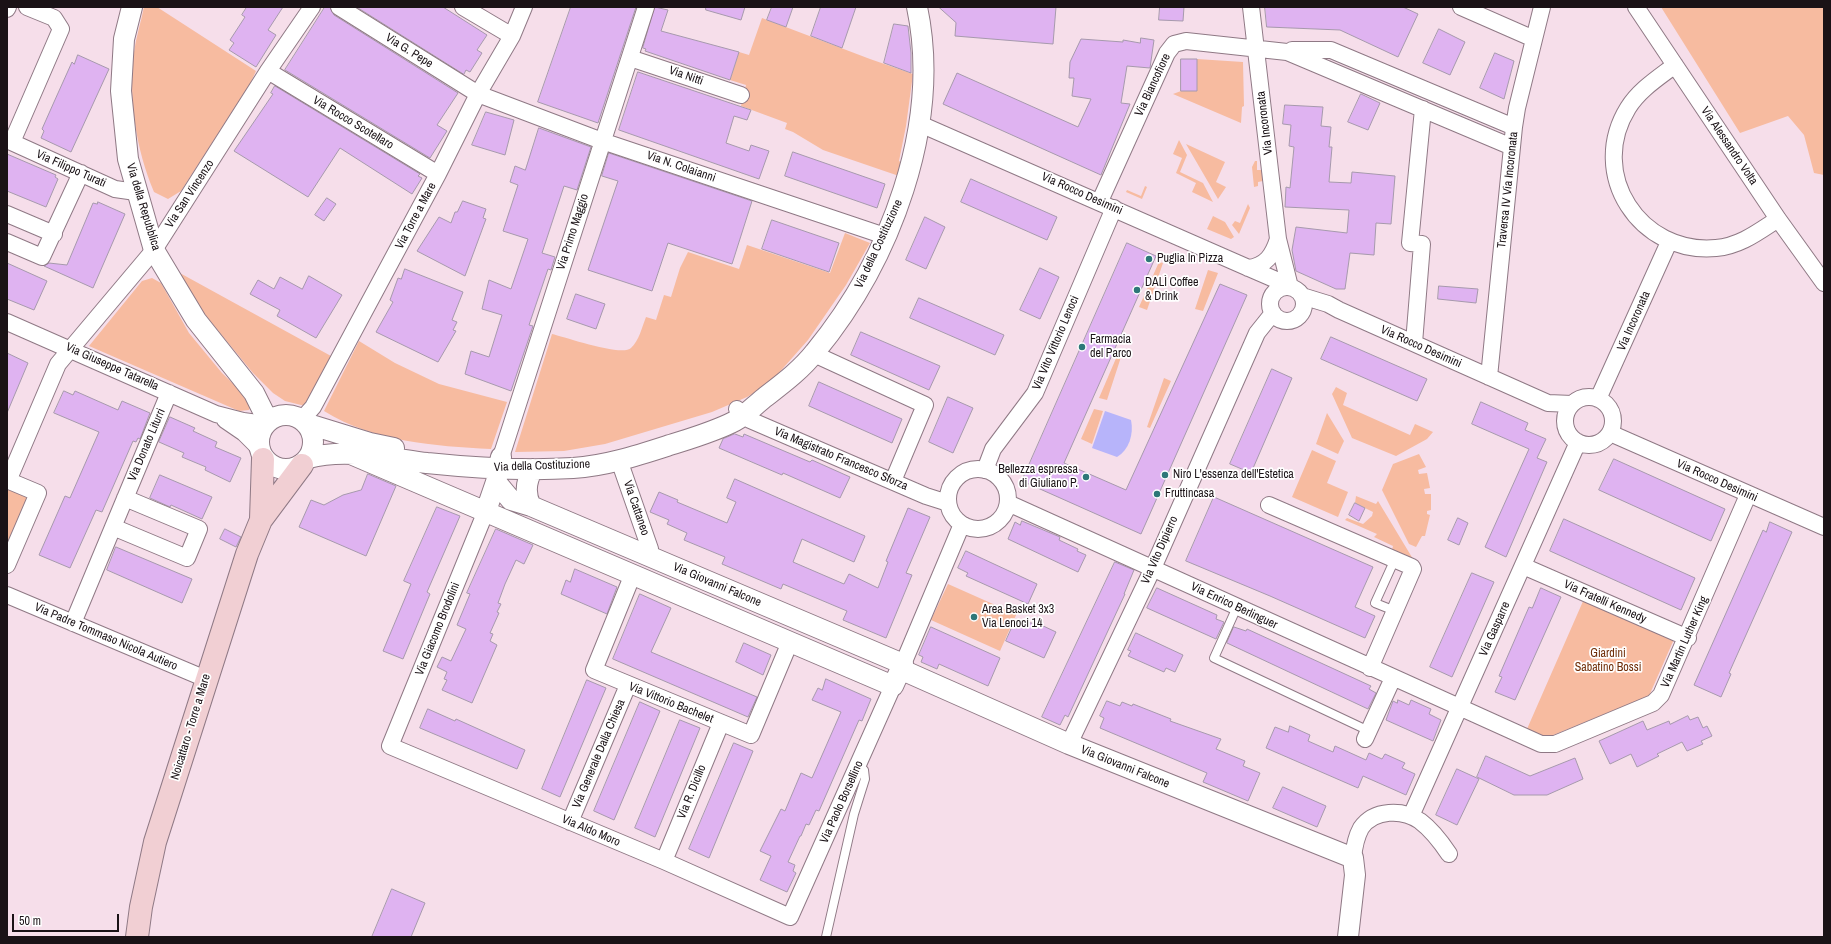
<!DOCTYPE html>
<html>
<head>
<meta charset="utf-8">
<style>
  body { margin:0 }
  #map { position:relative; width:1831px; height:944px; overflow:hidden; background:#f6deea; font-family:"Archivo Narrow",sans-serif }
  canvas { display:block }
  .frame { position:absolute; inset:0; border:8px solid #1a1216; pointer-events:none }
  .scale { position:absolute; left:12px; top:914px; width:107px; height:18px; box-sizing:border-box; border:2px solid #1a1216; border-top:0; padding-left:5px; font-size:12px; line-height:14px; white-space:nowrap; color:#1a1216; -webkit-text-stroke:3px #fff; paint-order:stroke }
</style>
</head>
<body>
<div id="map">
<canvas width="1831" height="944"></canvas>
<div class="frame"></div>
<div class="scale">50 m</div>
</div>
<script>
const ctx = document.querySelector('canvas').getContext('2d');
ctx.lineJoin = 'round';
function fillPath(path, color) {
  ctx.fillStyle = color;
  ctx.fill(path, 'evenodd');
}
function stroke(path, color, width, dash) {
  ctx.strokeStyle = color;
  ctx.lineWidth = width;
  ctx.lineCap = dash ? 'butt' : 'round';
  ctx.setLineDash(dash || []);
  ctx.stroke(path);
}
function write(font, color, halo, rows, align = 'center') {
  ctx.font = font + ' "Archivo Narrow",sans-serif';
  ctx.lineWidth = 3.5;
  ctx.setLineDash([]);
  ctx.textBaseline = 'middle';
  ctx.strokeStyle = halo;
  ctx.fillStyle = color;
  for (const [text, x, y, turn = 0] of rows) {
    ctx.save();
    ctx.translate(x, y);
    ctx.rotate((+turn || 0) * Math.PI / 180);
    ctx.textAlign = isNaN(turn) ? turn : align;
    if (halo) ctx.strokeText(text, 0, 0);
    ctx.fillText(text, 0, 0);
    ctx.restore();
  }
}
const green = new Path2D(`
  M144,7h13l99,64 -6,13 -69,107 -13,8 -14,-7c-18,-43 -26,-94 -20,-140 2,-15 7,-30 10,-45z
  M1661,7h163v168l-10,-2 -10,-38 -16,-19 -48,17z
  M762,18l108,41 43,15 -7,52 -7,35 3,2 -3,13 -76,-26 -30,-18 -8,-3 2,-6 -46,-17 5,-21 -16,-5 9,-28 10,3z
  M1197,59l46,3 1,44 -2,1 -1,16 -68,-29 8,-3 16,-1z
  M1179,140l8,15 -7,17 23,11 10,19 -21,-10 4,-9 -20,-10 6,-15 -9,-4z
  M1186,144l39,18 -9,20 10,5 -8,12z
  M1255,161h2v9h5l1,11 -5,1v4l-4,1 -2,-20z
  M1145,186l2,1 -5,12 -16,-7 1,-2 14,6z
  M1248,204l2,4 -11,26 -7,-9 3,-4 5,2z
  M1213,216l12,6 9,15 -3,2 -24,-10z
  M845,233l25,10 -24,42 -38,55 -39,44 -22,13 -35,15 -107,32 -41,7 -49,1 37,-118c13,3 70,23 79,14 8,-7 11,-21 15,-31l10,3 8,-25 7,2 9,-29 8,-16 51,17 8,-24 83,28z
  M1159,262l4,1 -16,47 -8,-3z
  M1208,270l10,3 -15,38 -8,-2z
  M178,272l153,84 -26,50 -20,-5 -12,-8 -20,-20 -57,-69z
  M152,278l9,5 28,50 33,40 25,24 4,9 -2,4 -10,1 -150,-65 53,-65z
  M359,341l36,22 44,21 68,18 -16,47c-57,-3 -117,-7 -167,-38z
  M1117,356l4,1 -14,43 -8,-2z
  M1164,378l7,3 -21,47 -3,-1z
  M1336,387l11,6 -4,12 67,30 5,-11 18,8 -6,7 -31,17 -44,-18 -20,-44z
  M1094,409l9,2 -11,33 -11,-5z
  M1327,413l17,28 -6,13 -22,-10z
  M1312,450l24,11 -9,22 21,9 -10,25 -46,-20z
  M1419,454l7,13 -8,3 1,4 8,-1 3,15 -6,1 1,5h6v16l-4,1v3l3,1 -5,21h-3l-6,11 -7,-3 -27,-54 11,-26z
  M7,486l24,10 -24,57z
  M1356,496l20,8 2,-3 35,58 -21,-9 1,-4 -19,-9 3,-3 -32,-14 2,-2 16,6 9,-8 1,-4 -18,-9z
  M948,584l63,28 6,1 -17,38 -69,-31z
  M1584,599l91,38 -26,59 -103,42 -19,-9z`);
const water = new Path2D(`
  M1105,411l26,9c3,14 -2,30 -14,37l-25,-9z`);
const building = new Path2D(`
  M247,7h36l-15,23 8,5 -20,32 -27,-17 5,-7 -4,-3 15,-23 -3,-2z
  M325,7h5l4,8 124,78 -21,32 10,6 -17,27 -145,-88z
  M357,7h86l44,28 -10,15 5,3 -12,19 -4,-2 -2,4z
  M571,7h65l-38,116 -60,-21z
  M655,7l13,3 -7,21 78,21 -9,28 -85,-29 1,-2 -3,-1z
  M706,7h39l-4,13 -35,-10z
  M772,7h21l-7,20 -19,-7z
  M821,7h35l-14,41 -31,-12z
  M939,7h117l-3,37 -98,-8 1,-13z
  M1160,7h24l-1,14 -24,-1z
  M1265,7h138l15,7 -20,43 -58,-27 -73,-3z
  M894,24l14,2 3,27v20l-27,-10z
  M1439,29l26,13 -15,33 -27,-12z
  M1141,38l13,2 -4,28 -23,-2 -6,37 9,1 -29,71 -158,-71 14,-31 121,54 13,-28 -19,-3 2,-18h-5l1,-16 11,-23 42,3v-2l17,3z
  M1495,53l19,8 -10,38 -24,-11z
  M78,55l31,14 -38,83 -30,-14 3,-7 -2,-2 12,-27 18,-40 2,2z
  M1181,59h16v32h-16z
  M638,72l113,38 -4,10 -13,-4 -8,27 23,8 2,-6 18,6 -10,28 -140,-49z
  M275,86l145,88 -2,2 4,2 -10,16 -72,-46 -32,49 -74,-46 39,-57 -2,-1z
  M1361,94l19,9 -12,27 -20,-8z
  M1285,105l38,2 -2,19 10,1 -2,20h3l-3,35 22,1 1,-11 43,4 -4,48 -15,-1 -2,32 -24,-2 -5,36h-9l-40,-18 -4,-21 4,-23 51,6 2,-23 -64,-3 1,-20 4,1 4,-41 -5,-1 2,-21 -8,-1z
  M486,112l28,8 -9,35 -33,-10z
  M539,128l52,19 -14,43 -13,-4 -22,67 13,4 -4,13 -3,-1 -19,56 4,1 -22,65 -46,-17 6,-23 18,6 13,-42 -20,-6 7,-29 22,9 17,-50 -25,-8 15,-46 -8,-3 5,-16 10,4z
  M793,152l92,32 -8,24 -92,-32z
  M609,153l143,48 -20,63 -64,-21 -16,48 -64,-21 30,-89 -16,-5z
  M7,154l49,21 -1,2 3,2 -12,28 -39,-16z
  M971,179l86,38 -10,23 -86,-38z
  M327,198l9,6 -12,17 -9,-6z
  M463,201l23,8 -3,9 3,1 -21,57 -48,-25 22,-34 12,6 4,-11h2z
  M98,202l27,12 -32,74 -49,-22 5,-3 18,2 26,-62 4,1z
  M925,217l20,10 -19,42 -20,-9z
  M772,220l67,23 -10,29 -67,-23z
  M1127,243l29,13 -92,207 62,27 94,-206 27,11 -106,239 -119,-53z
  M7,263l40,18 -13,29 -27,-11z
  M1040,268l19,9 -19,42 -20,-9z
  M405,269l58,23 -11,28 5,2 -4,8 3,1 -18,31 -62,-30 17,-30 -3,-2 8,-22 3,1z
  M309,276l33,19 -26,43 -39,-22 3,-6 -30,-16 8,-14 16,9 6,-12 22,12z
  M1439,286l39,3 -2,14 -38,-4z
  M576,294l29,10 -9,25 -29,-10z
  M919,298l85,37 -9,20 -85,-37z
  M861,332l79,34 -11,24 -78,-35z
  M1331,337l96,42 -10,22 -96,-42z
  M7,353l21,10 -21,50z
  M1272,369l20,9 -41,95 -21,-9z
  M819,382l83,37 -10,24 -83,-37z
  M64,391l9,4 2,-4 43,19 4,-9 28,12 -10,26 -2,-1 -2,4 -3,-1 -31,71 -6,-2 -26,58 -31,-13 26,-59 5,2 29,-66 -45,-19z
  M948,397l25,11 -20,45 -24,-11z
  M1481,402l47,21 -3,7 21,9 -9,19 10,4 -41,95 -21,-10 44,-98 -57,-25z
  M170,417l25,11 -2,3 24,11 -2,5 26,11 -11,24 -25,-12 1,-3 -24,-10 2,-4 -25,-11z
  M735,434l8,3 1,-3 66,28 2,-2 38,17 -10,21 -57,-25 -1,2 -63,-27 4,-9z
  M1614,459l111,50 -14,32 -112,-51z
  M368,474l28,12 -30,70 -67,-29 12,-27 13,5 19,-10 18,-5z
  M160,475l52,22 -10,22 -31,-14 -1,2 -20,-9z
  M735,479l130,57 -11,26 -52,-23 -9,23 51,22 5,-10 29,14 10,-26 -2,-1 22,-53 22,9 -24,56 6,2 -26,63 -43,-18 4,-9 -64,-27 -2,5 -59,-25 3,-7 -41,-17 3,-7 -20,-9 2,-4 -19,-8 9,-20 19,8 -1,2 50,21 9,-21 -9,-4z
  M1214,497l159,70 -18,40 20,9 -10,22 -95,-42 -84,-35z
  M1355,503l10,5 -6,13 -10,-6z
  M437,507l23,9 -33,76 3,2 -27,65 -20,-8 28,-67 -7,-3z
  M1458,518l10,5 -9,22 -11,-5z
  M1564,519l131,59 -14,32 -131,-59z
  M1022,521l38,16 -1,3 19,9 -1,2 9,4 -8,17 -70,-33 7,-17 5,3z
  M1770,522l22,10 -63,141 2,1 -10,23 -27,-12 69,-155 3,2z
  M225,529l16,8 -5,10 -16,-8z
  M496,529l37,16 -9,19 -8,-4 -11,24 -7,19 3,1 -4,8 2,1 -9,20 3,1 -3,7 7,4 -25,58 -30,-13 5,-10 -3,-1 3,-7 -10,-5 5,-10 9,4 15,-32 -9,-4 13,-31 -3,-1z
  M116,547l76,32 -10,24 -75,-33z
  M966,551l71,33 -9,20 -62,-28 2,-3 -10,-5z
  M1115,562l19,8 -10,24h1l-57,123 -3,-2 -5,10 -18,-8z
  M575,569l42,18 -10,27 -46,-20 5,-14 4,2z
  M1472,573l22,9 -42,95 -22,-10z
  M1157,588l60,27 -1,4 8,3 -8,17 -69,-31z
  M1541,588l20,9 -46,103 -20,-8 7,-15 -3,-1 30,-69 3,1z
  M640,594l31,14 -20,44 106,45 -9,20 -135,-58z
  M1015,621l24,3 17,8 -12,26 -38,-17z
  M931,627l69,31 -12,28 -49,-22 -2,5 -16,-7 2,-5 -4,-2z
  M1234,627l12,4 1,-2 124,57 -2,3 7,4 -8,16 -141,-66z
  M1136,633l47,22 -8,17 -9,-4 -2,4 -36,-16 3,-5 -3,-1z
  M744,643l27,12 -8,20 -27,-13z
  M826,679l45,20 -9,22 -3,-1 -40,91 -3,-1 -7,15 -3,-1 -5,12h-1l-12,26 7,3 -2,6 3,2 -9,19 -27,-12 11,-24 -11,-5 21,-42 4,2 16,-38 11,5 29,-66 -29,-12 6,-12 4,2z
  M587,680l19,8 -46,109 -18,-8z
  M1398,700l11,5 2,-5 20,9 -2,5 12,6 -8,21 -47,-21 7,-19 4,2z
  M1107,701l13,5 2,-4 10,4 1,-2 38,15 -1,2 51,18 -5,10 29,12 -2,5 17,7 -12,28 -45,-19 4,-9 -107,-45 4,-10 -4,-2z
  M640,702l20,9 -46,109 -20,-9z
  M428,709l27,12 1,-2 69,31 -8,19 -97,-41z
  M1688,716l2,4 8,-3 5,11 4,-2 5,10 -11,5 2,3 -16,7 -5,-9 -25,12 2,2 -22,11 -6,-13 -21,10 -11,-23 44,-20 4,9 22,-9 1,3z
  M680,720l20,8 -45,109 -20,-9z
  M1290,726l20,9 -2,6 25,11 2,-6 31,14 3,-7 13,6 3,-5 20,9 -3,5 13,6 -9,21 -43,-19 -5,12 -92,-40 9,-21 13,5z
  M734,743l19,8 -44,107 -20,-9z
  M1486,756l44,20 45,-18 8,21 -36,16h-33l-37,-18z
  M1457,769l22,10 -22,46 -21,-10z
  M1283,787l43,19 -9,21 -44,-19z
  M392,889l33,14 -14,34h-39z`);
const service = new Path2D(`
  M1395,559l-20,44 20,8
  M1237,607l-23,51 155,73
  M826,937l28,-123 11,-35 -1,-9 -6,-5`);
const minor = new Path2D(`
  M339,7l139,87 124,47 283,95
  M463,7l49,29
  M1251,7l27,232 12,48
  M1461,7l73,32
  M1636,7l142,212 46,64
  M7,9l1,-2
  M1292,50h39l183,77
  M630,58l111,37
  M1675,65c-17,13 -36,25 -47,43 -41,66 12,147 88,140 24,-2 42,-16 62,-29
  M268,71l170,103
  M920,124l324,142 30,13 10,8
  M7,140l108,49 21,3
  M12,142l49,-113 -7,-11 -27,-11
  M1100,201l67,-148 7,-9 12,-3 101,11 225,95
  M7,214l47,20
  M7,242l35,15 39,-84
  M1248,268c18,-2 25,-13 30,-29
  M1270 304a17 17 0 1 1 34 0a17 17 0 1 1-34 0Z
  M1302,296l26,8 11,6 209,93 24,1
  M7,322l209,92 27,7 22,3
  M1414,343l8,-99 -12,-1 13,-134
  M814,354l111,51 -32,76
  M1489,377l25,-250 3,-19 25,-101
  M1565 421a24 24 0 1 1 48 0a24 24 0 1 1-48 0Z
  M1598,399l71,-157
  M737,409l13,11 176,76 22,7
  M299,418l5,-1 9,-10 125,-233 40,-80 34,-58 12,-29
  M225,420l19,13 15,15
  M1610,433l214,94
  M501,457l145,-450
  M619,460l31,89v8
  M948 499a30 30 0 1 1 60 0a30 30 0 1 1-60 0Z
  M985,470l8,-21 42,-56 79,-185
  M7,480l31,13 -31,72
  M8,481l50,-117 96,-114 114,-179 44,-64
  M1008,503l533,241h14l98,-41 8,-8 87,-200
  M1269,505l143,62 1,2 -43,99
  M486,511l-96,235 274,115 126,56 103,-231
  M113,527l74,31 12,-29 -74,-31
  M1523,566l165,72
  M633,574l-39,96 157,65 39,-93
  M7,595l199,84
  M73,623l96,-230
  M903,664l59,-140
  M1365,739l28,-61
  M1069,744l84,-176 104,-235 16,-20
  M1411,816l167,-374
  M570,822l58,-137
  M1353,858c1,-10 3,-21 8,-30 13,-19 42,-19 59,-7 12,9 21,21 29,33
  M664,861l57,-138`);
const tertiary = new Path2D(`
  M132,7l-8,32 -3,52 7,68 26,91 42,70 58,73 14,28
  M259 442a27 27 0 1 1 54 0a27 27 0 1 1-54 0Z
  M305,423l65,20 24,5
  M353,455l540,231 10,-22 -372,-158c-7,-13 -5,-25 2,-37
  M308,458c38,-10 80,0 119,5 48,5 97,8 146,5 32,-2 63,-12 94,-22 22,-7 47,-14 68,-25 11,-6 19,-15 29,-23 18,-14 37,-28 51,-46 75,-91 127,-227 102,-345
  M496,482l15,18 20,6
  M486,511l10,-29 5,-25
  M900,669l169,75 284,114 2,17 -7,62`);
const secondary = new Path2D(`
  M261,519l2,-60
  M137,937l4,-30 14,-65 92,-288 14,-34 41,-55`);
const markers = [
  [1149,259,4,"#2d7778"],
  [1137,290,4,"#2d7778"],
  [1082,347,4,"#2d7778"],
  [1165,475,4,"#2d7778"],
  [1086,477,4,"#2d7778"],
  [1157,494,4,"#2d7778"],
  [974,617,4,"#2d7778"]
];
const streetNames = [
  ["Via G. Pepe",409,51,32],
  ["Via Nitti",686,76,19],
  ["Via Biancofiore",1153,85,-65],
  ["Via Rocco Scotellaro",353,123,31],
  ["Via Incoronata",1265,123,-97],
  ["Via Alessandro Volta",1729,146,56],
  ["Via N. Colaianni",681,167,19],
  ["Via Filippo Turati",71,169,24],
  ["Traversa IV Via Incoronata",1508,190,-84],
  ["Via San Vincenzo",190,194,-57],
  ["Via Rocco Desimini",1082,194,24],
  ["Via della Repubblica",143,207,73],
  ["Via Torre a Mare",416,216,-62],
  ["Via Primo Maggio",573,232,-72],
  ["Via della Costituzione",879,244,-65],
  ["Via Incoronata",1634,321,-66],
  ["Via Vito Vittorio Lenoci",1056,343,-67],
  ["Via Rocco Desimini",1421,347,24],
  ["Via Giuseppe Tatarella",112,367,24],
  ["Via Donato Liturri",147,445,-67],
  ["Via Magistrato Francesco Sforza",841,459,23],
  ["Via della Costituzione",542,466,-2],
  ["Via Rocco Desimini",1717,481,24],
  ["Via Cattaneo",636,508,71],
  ["Via Vito Dipierro",1160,550,-66],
  ["Via Giovanni Falcone",717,585,23],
  ["Via Fratelli Kennedy",1605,602,24],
  ["Via Enrico Berlinguer",1234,606,25],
  ["Via Giacomo Brodolini",438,629,-68],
  ["Via Gasparre",1495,629,-66],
  ["Via Padre Tommaso Nicola Autiero",106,637,23],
  ["Via Martin Luther King",1685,642,-66],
  ["Via Vittorio Bachelet",671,703,22],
  ["Noicattaro - Torre a Mare",191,727,-73],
  ["Via Generale Dalla Chiesa",599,754,-67],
  ["Via Giovanni Falcone",1125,767,22],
  ["Via R. Dicillo",692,792,-68],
  ["Via Paolo Borsellino",842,802,-66],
  ["Via Aldo Moro",591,831,23]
];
const poiNames = [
  ["Puglia In Pizza",1157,259],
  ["DALÌ Coffee",1145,283],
  ["& Drink",1145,297],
  ["Farmacia",1090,340],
  ["del Parco",1090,354],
  ["Bellezza espressa",1078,470,"right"],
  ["di Giuliano P.",1078,484,"right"],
  ["Niro L'essenza dell'Estetica",1173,475],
  ["Fruttincasa",1165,494],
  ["Area Basket 3x3",982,610],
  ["Via Lenoci 14",982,624]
];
const parkNames = [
  ["Giardini",1608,654],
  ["Sabatino Bossi",1608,668]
];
fillPath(green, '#f7bba0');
fillPath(water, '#b7b4fa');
fillPath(building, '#dfb3f1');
stroke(building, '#a699ac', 1);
stroke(service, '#8f7985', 10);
stroke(minor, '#8f7985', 18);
stroke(tertiary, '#8f7985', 22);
stroke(secondary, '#8f7985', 24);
stroke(service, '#fff', 8);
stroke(minor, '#fff', 16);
stroke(tertiary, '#fff', 20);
stroke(secondary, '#f1cfd3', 22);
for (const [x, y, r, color] of markers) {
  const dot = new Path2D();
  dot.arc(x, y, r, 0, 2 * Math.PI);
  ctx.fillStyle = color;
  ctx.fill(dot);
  stroke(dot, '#fff', 1.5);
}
write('12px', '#1a1216', '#fff', streetNames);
write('12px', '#1a1216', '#fff', poiNames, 'left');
write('12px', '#6f2e08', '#fff', parkNames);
</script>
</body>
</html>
